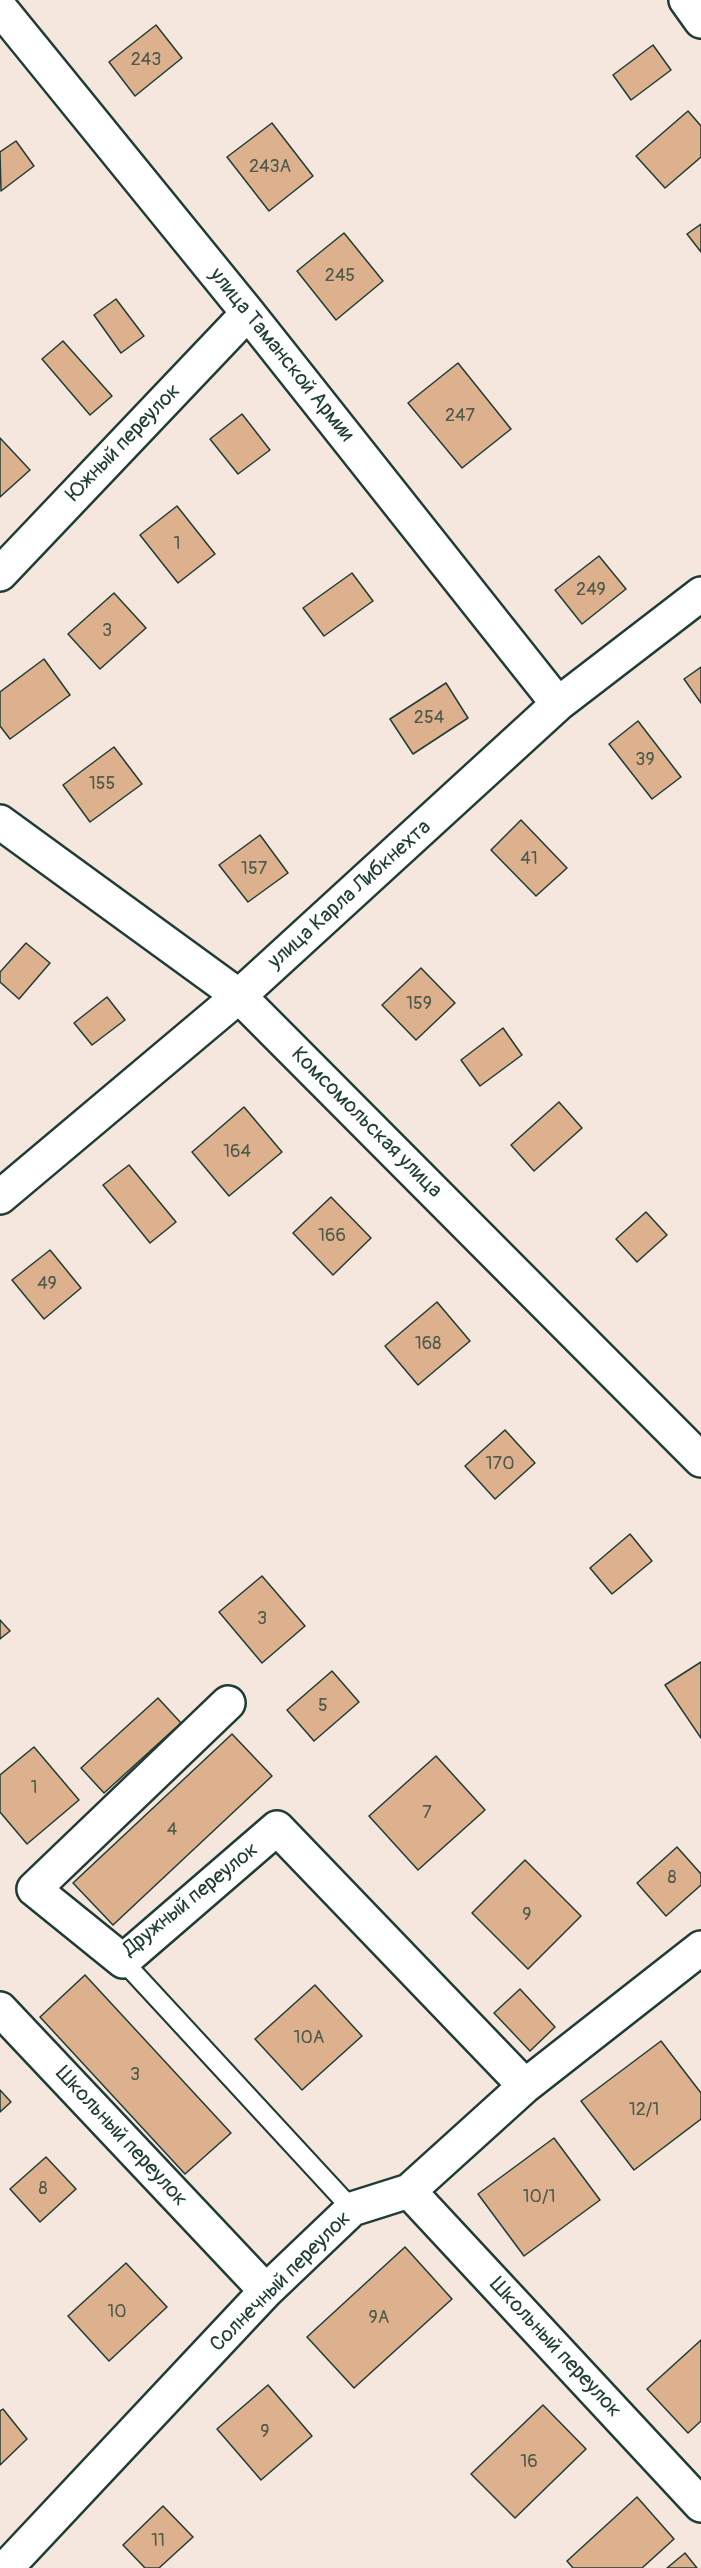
<!DOCTYPE html>
<html>
<head>
<meta charset="utf-8">
<style>
  body { margin:0 }
  canvas { display:block; background:#f5e7dd }
</style>
</head>
<body>
<canvas width="701" height="2568"></canvas>
<script>
const ctx = document.querySelector('canvas').getContext('2d');
ctx.lineJoin = 'round';
function fillPath(path, color) {
  ctx.fillStyle = color;
  ctx.fill(path, 'evenodd');
}
function stroke(path, color, width, dash) {
  ctx.strokeStyle = color;
  ctx.lineWidth = width;
  ctx.lineCap = dash ? 'butt' : 'round';
  ctx.setLineDash(dash || []);
  ctx.stroke(path);
}
function write(font, color, halo, rows, align = 'center') {
  ctx.font = font + ' Pangolin,sans-serif';
  ctx.lineWidth = 4.5;
  ctx.setLineDash([]);
  ctx.textBaseline = 'middle';
  ctx.strokeStyle = halo;
  ctx.fillStyle = color;
  for (const [text, x, y, turn = 0] of rows) {
    ctx.save();
    ctx.translate(x, y);
    ctx.rotate((+turn || 0) * Math.PI / 180);
    ctx.textAlign = isNaN(turn) ? turn : align;
    if (halo) ctx.strokeText(text, 0, 0);
    ctx.fillText(text, 0, 0);
    ctx.restore();
  }
}
const building = new Path2D(`
  M156,25l26,33 -47,38 -26,-34z
  M653,45l18,25 -40,30 -18,-25z
  M688,111l13,15v31l-36,31 -29,-32z
  M272,123l41,53 -44,35 -42,-54z
  M16,141l18,25 -33,25 -1,-39z
  M701,224v28l-14,-18z
  M344,233l39,48 -47,39 -39,-49z
  M116,299l28,37 -23,17 -27,-38z
  M63,341l49,55 -22,19 -48,-56z
  M458,363l53,66 -49,39 -54,-65z
  M242,414l28,36 -32,24 -28,-35z
  M0,438l30,32 -30,27z
  M177,506l38,48 -37,29 -38,-48z
  M599,556l27,33 -44,35 -27,-34z
  M352,573l21,28 -49,35 -21,-28z
  M114,593l32,35 -46,41 -32,-35z
  M44,659l26,36 -60,44 -10,-13v-34z
  M701,667v36l-17,-24z
  M446,683l22,35 -55,36 -23,-35z
  M638,721l43,56 -29,22 -43,-55z
  M114,747l28,37 -52,38 -27,-37z
  M521,820l46,48 -31,28 -45,-46z
  M260,835l28,38 -40,29 -29,-37z
  M26,943l24,20 -31,36 -19,-17v-10z
  M421,968l34,35 -39,37 -34,-35z
  M107,997l18,23 -33,25 -18,-22z
  M503,1028l19,27 -42,31 -19,-26z
  M559,1102l23,26 -48,43 -23,-26z
  M244,1107l38,45 -53,44 -37,-44z
  M129,1165l47,57 -26,21 -47,-58z
  M331,1197l40,41 -38,37 -40,-42z
  M646,1212l21,23 -30,27 -21,-23z
  M50,1250l31,38 -37,31 -32,-39z
  M437,1302l33,39 -52,44 -33,-39z
  M505,1430l30,33 -40,36 -30,-33z
  M630,1534l22,27 -40,33 -22,-26z
  M262,1576l43,50 -43,37 -43,-51z
  M0,1620l10,11 -10,8z
  M701,1662v76l-36,-53z
  M332,1671l27,31 -45,39 -27,-31z
  M158,1698l23,25 -77,70 -23,-25z
  M232,1734l40,42 -159,149 -40,-42z
  M34,1747l45,53 -52,44 -27,-32v-37z
  M436,1756l49,54 -67,60 -49,-54z
  M677,1847l24,27v11l-35,31 -29,-33z
  M525,1860l56,56 -53,53 -56,-56z
  M85,1975l146,158 -46,41 -145,-157z
  M315,1985l47,51 -60,54 -47,-51z
  M520,1989l35,38 -25,24 -36,-38z
  M661,2041l40,52v26l-67,51 -53,-69z
  M0,2090l11,12 -11,10z
  M554,2138l46,62 -76,56 -46,-62z
  M46,2157l30,32 -36,33 -30,-33z
  M405,2247l47,52 -98,89 -47,-51z
  M126,2263l41,44 -58,54 -41,-45z
  M701,2340v81l-13,12 -41,-44z
  M268,2385l44,51 -51,44 -44,-51z
  M543,2405l43,44 -71,69 -44,-44z
  M3,2409l24,30 -27,26v-54z
  M637,2497l37,42 -32,29h-69l-6,-7z
  M163,2506l30,31 -34,31h-14l-22,-23z
  M685,2553l12,15h-30z`);
const lane = new Path2D(`
  M123,1961l229,248`);
const street = new Path2D(`
  M0,8l248,305 310,391
  M0,574l248,-261
  M0,822l239,174 462,464
  M0,1197l239,-201 319,-292 143,-110
  M228,1703l-194,186 89,72 154,-133 248,258
  M0,2009l266,282
  M409,2191l292,314
  M6,2568l260,-277 86,-82 57,-18 116,-105 176,-138`);
const secondary = new Path2D(`
  M686,0l15,21`);
const numberNames = [
  ["243",146,60],
  ["243А",270,167],
  ["245",340,276],
  ["247",460,416],
  ["1",177,544],
  ["249",591,590],
  ["3",107,631],
  ["254",429,718],
  ["39",645,760],
  ["155",102,784],
  ["41",529,859],
  ["157",254,869],
  ["159",419,1004],
  ["164",237,1152],
  ["166",332,1236],
  ["49",47,1284],
  ["168",428,1344],
  ["170",500,1464],
  ["3",262,1619],
  ["5",323,1706],
  ["1",34,1788],
  ["7",427,1813],
  ["4",172,1830],
  ["8",672,1878],
  ["9",527,1915],
  ["10А",309,2038],
  ["3",135,2075],
  ["12/1",644,2110],
  ["8",43,2189],
  ["10/1",539,2197],
  ["10",117,2312],
  ["9А",379,2318],
  ["9",265,2432],
  ["16",529,2462],
  ["11",158,2541]
];
const streetNames = [
  ["улица Таманской Армии",281,355,51],
  ["Южный переулок",124,443,-46],
  ["улица Карла Либкнехта",350,895,-42],
  ["Комсомольская улица",366,1123,45],
  ["Дружный переулок",191,1900,-39],
  ["Школьный переулок",121,2137,47],
  ["Солнечный переулок",281,2282,-45],
  ["Школьный переулок",555,2348,47]
];
fillPath(building, '#ddb08e');
stroke(building, '#1f3d34', 1.5);
stroke(lane, '#1f3d34', 22);
stroke(street, '#1f3d34', 38);
stroke(secondary, '#1f3d34', 38);
stroke(lane, '#fff', 18);
stroke(street, '#fff', 33);
stroke(secondary, '#fff', 33);
write('18px', '#4e5a4a', null, numberNames);
write('21px', '#1f3d34', '#fff', streetNames);
</script>
</body>
</html>
